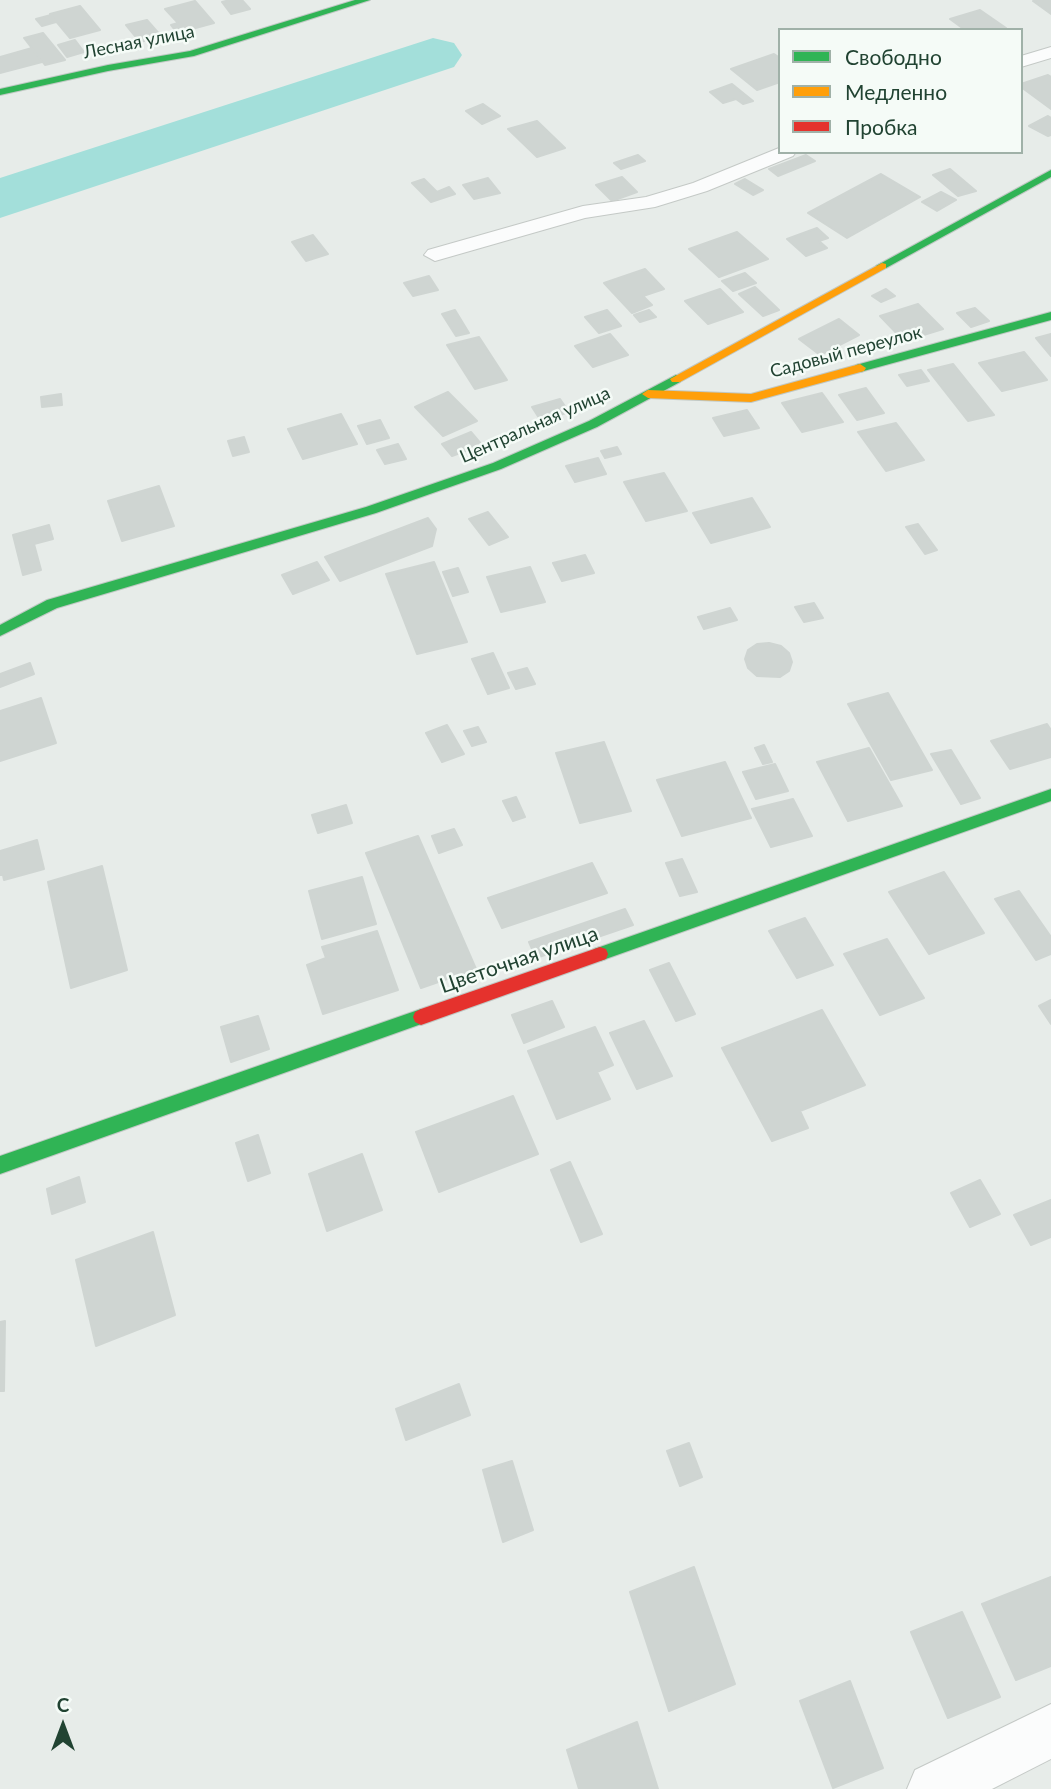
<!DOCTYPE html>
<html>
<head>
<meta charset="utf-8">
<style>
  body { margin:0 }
  #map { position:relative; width:1051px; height:1789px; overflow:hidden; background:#e7ece9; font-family:Lato,sans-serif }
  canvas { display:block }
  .legend { position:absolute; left:778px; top:28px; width:245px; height:126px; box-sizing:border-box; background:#f5fbf7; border:2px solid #a0b1a8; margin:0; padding:9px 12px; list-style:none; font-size:21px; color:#214332 }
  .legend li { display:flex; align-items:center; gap:14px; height:35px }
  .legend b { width:35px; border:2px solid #a0b1a8 }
  .north { position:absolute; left:28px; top:1691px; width:70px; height:70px; -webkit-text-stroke:5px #f5fbf7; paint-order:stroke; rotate:0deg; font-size:19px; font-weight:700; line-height:28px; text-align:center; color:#214332 }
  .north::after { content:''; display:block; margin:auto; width:24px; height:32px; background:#214332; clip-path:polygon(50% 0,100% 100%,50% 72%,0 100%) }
</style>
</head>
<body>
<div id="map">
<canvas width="1051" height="1789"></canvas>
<ul class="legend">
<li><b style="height:9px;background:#30b455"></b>Свободно</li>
<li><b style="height:9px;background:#ff9f0a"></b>Медленно</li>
<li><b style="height:9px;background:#e5322d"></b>Пробка</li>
</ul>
<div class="north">С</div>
</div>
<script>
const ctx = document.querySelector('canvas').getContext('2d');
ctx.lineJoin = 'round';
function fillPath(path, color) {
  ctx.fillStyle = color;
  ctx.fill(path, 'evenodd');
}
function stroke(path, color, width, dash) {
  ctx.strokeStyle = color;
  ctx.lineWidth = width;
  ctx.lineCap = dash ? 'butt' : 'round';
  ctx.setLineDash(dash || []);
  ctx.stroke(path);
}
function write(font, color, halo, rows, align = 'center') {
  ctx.font = font + ' Lato,sans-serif';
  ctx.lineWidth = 5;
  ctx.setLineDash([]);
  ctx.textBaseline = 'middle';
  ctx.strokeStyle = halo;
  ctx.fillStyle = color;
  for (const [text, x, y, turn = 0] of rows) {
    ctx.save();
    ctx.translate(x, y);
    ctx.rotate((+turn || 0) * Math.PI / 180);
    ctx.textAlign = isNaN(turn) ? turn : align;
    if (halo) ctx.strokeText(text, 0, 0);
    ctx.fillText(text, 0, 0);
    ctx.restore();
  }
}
const river = new Path2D(`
  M433,38l21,5 8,12 -8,12 -454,151v-40z`);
const building = new Path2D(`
  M230,0h12l8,9 -19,5 -9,-12z
  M1051,0v14l-18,-13 4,-1z
  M195,1l19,22 -37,10 -6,-8 7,-2 -13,-14z
  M80,6l20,24 -30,8 -20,-24z
  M980,10l26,18 -41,2 -15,-11z
  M51,15l5,7 -14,4 -6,-7z
  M147,20l14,16 -21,6 -14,-17z
  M43,33l22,27 -20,5 -21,-27z
  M75,40l9,12 -17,5 -9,-12z
  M32,48l10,14 -42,11v-16z
  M774,54l6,4v24l-23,8 -26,-21z
  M1048,75l3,2v32l-30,-22v-3z
  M732,84l21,17 -10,3 -7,-5 -13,4 -13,-11z
  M483,104l17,12 -18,8 -16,-13z
  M1048,116l3,2v17l-3,1 -19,-10z
  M537,121l28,27 -28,9 -29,-28z
  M638,155l7,6 -24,8 -7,-6z
  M806,155l9,6 -37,15 -9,-7z
  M950,169l26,22 -18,5 -25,-21z
  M881,174l39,23 -73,41 -39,-25z
  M622,177l15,15 -25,9 -16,-16z
  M488,178l12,15 -26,6 -11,-14z
  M424,179l13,13 12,-5 6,7 -24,8 -19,-19z
  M745,179l18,11 -10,5 -18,-11z
  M941,192l15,8 -19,11 -15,-9z
  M817,228l11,10 -9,3 8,7 -21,8 -19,-17z
  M737,232l31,27 -49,18 -30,-28z
  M313,235l15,19 -22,7 -14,-19z
  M645,269l19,20 -21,7 9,9 -20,8 -28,-30z
  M745,273l11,10 -23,8 -11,-10z
  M429,276l9,14 -25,6 -9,-13z
  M755,287l24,23 -16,6 -24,-22z
  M720,289l23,23 -35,12 -23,-23z
  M886,289l9,7 -14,6 -9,-6z
  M918,304l25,25 -39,12 -24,-25z
  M975,308l14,13 -18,6 -14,-14z
  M455,310l14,23 -13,3 -14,-22z
  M607,310l14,16 -22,7 -14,-16z
  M649,310l7,7 -16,5 -6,-7z
  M839,319l20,16 -39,20 -21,-16z
  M610,334l18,21 -35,12 -18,-21z
  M1051,334v22l-15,-18z
  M479,337l28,43 -32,9 -28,-44z
  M1024,352l23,28 -45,11 -23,-28z
  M953,364l41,51 -26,6 -40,-51z
  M921,370l8,11 -22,5 -8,-11z
  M866,388l18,25 -27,7 -18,-25z
  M448,392l29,29 -34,15 -28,-29z
  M822,393l21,29 -41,10 -20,-29z
  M61,394l1,11 -20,2 -1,-10z
  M560,399l9,13 -28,9 -9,-14z
  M747,410l12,18 -35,8 -11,-18z
  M341,414l16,30 -54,15 -15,-30z
  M380,420l9,18 -22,6 -9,-18z
  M896,423l28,37 -38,11 -28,-39z
  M471,432l11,13 -30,11 -10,-12z
  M244,437l5,15 -16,4 -5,-15z
  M398,444l8,15 -21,5 -8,-14z
  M617,447l4,7 -16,4 -4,-7z
  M598,458l8,16 -31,8 -9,-16z
  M664,473l23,38 -41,10 -22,-39z
  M159,486l15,40 -52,15 -14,-40z
  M752,498l18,29 -59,16 -18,-30z
  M488,512l20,25 -19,8 -20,-26z
  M428,518l8,11 -4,17 -92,35 -15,-24z
  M918,524l19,26 -12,4 -19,-27z
  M49,525l4,14 -19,5 7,26 -18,5 -10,-40z
  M585,555l9,18 -32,8 -9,-18z
  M317,562l12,18 -36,14 -11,-19z
  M434,562l33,80 -50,12 -31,-80z
  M530,567l15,35 -44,10 -14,-35z
  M458,568l10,24 -15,4 -10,-24z
  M814,603l9,15 -19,4 -9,-15z
  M730,608l7,12 -33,9 -6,-12z
  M769,643l12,3 8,7 3,9 -3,9 -9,6 -23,-1 -9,-8 -3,-9 3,-9 9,-6z
  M493,653l16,35 -21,6 -16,-35z
  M30,663l4,11 -34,13v-13z
  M527,668l8,16 -19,5 -8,-16z
  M888,693l44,77 -41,10 -43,-76z
  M41,698l15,45 -56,18v-50z
  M1047,724l4,6v27l-41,12 -19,-28z
  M447,725l17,29 -22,8 -16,-29z
  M478,727l8,15 -14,4 -8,-15z
  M604,742l27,69 -51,12 -24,-70z
  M764,745l8,17 -9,2 -8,-16z
  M869,748l33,58 -54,15 -31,-59z
  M951,750l29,48 -19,6 -30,-50z
  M725,762l26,56 -69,18 -25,-56z
  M775,764l13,27 -32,8 -13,-27z
  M516,797l9,20 -12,4 -10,-20z
  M793,799l19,37 -41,11 -19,-38z
  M346,805l6,18 -34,10 -6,-18z
  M454,829l8,16 -23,8 -7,-17z
  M418,836l58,133 -55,19 -55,-135z
  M37,840l7,29 -40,11 -1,-5h-3v-24z
  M682,859l15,33 -17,4 -14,-33z
  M592,863l15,30 -105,35 -14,-30z
  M102,866l25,104 -56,18 -23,-106z
  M944,872l40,61 -55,21 -40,-62z
  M362,877l14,47 -54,15 -13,-48z
  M1019,891l32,46v17l-15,6 -41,-61z
  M625,909l8,16 -97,33 -7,-16z
  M805,918l28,47 -36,13 -28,-47z
  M377,931l21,59 -75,24 -16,-49 19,-7 -4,-11z
  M887,939l37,59 -44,17 -36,-61z
  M669,963l26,51 -19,7 -26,-51z
  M1051,1000v24l-12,-18z
  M552,1001l12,26 -40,16 -12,-28z
  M822,1010l43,75 -65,26 8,17 -36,13 -50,-93z
  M258,1016l11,33 -38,13 -10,-35z
  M644,1021l28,55 -35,13 -27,-56z
  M595,1027l18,38 -16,7 13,27 -53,20 -29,-68z
  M513,1096l25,58 -99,38 -23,-60z
  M258,1135l12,38 -22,8 -12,-38z
  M362,1154l20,56 -55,21 -18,-57z
  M570,1162l32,72 -21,8 -30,-72z
  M79,1177l6,25 -33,12 -5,-25z
  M980,1180l20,34 -30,13 -19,-34z
  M1051,1200v37l-20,8 -17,-30z
  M153,1232l22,83 -79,31 -20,-86z
  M5,1321l-1,70h-4v-69z
  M459,1384l11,31 -64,25 -10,-31z
  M689,1443l13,34 -22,9 -13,-35z
  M512,1461l21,69 -30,12 -20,-72z
  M694,1567l41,117 -66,27 -39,-119z
  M1051,1577v89l-35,14 -34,-76z
  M962,1612l38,85 -52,21 -37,-86z
  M850,1681l33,87 -50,20 -33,-87z
  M637,1722l21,67h-79l-12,-39z`);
const lane = new Path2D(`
  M1051,47v11l-30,9v-11z
  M779,148l1,4h16l-3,4 -86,35 -52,16 -70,11 -150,43 -11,-6 4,-5 155,-44 63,-9 47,-14z`);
const street = new Path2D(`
  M1051,1704v55l-59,30h-85l8,-19z`);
const fast = new Path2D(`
  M355,0h15l-176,56 -86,15 -108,24v-6l108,-24 82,-14z
  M1051,170v7l-165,91 -10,-2z
  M1051,312v8l-191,52 -6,-4 2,-3z
  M676,375l6,4 -2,3 -83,45 -96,42 -125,44 -319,95 -57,28v-11l47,-25 319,-93 127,-44 96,-42z
  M1051,789v12l-451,160 -6,-2 -2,-5 2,-5 6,-2z
  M421,1009l6,3 2,5 -2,5 -427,152v-18z`);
const slow = new Path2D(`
  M882,263l4,1v4l-206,114h-8l-2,-3z
  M860,364l6,4 -2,3 -113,31 -103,-4 -6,-4 6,-4 103,4z`);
const jam = new Path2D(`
  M600,947l6,2 2,5 -2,5 -185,66 -6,-3 -2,-5 2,-5 6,-3z`);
const farStreetnames = [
  ["Лесная улица",139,42,-11],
  ["Садовый переулок",846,352,-15],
  ["Центральная улица",535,425,-24]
];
const streetNames = [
  ["Цветочная улица",519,960,-19]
];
fillPath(river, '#a3dfda');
fillPath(building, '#cfd5d2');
stroke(building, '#cfd5d2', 2);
stroke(lane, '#c4c9c6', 2);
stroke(street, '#c4c9c6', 2);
stroke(fast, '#c0c8c4', 2);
stroke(slow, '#c0c8c4', 2);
stroke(jam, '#c0c8c4', 2);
fillPath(lane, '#fbfcfc');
fillPath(street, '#fbfcfc');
fillPath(fast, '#30b455');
fillPath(slow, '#ff9f0a');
fillPath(jam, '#e5322d');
write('18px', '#214332', '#f5fbf7', farStreetnames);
write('21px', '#214332', '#f5fbf7', streetNames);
</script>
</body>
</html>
